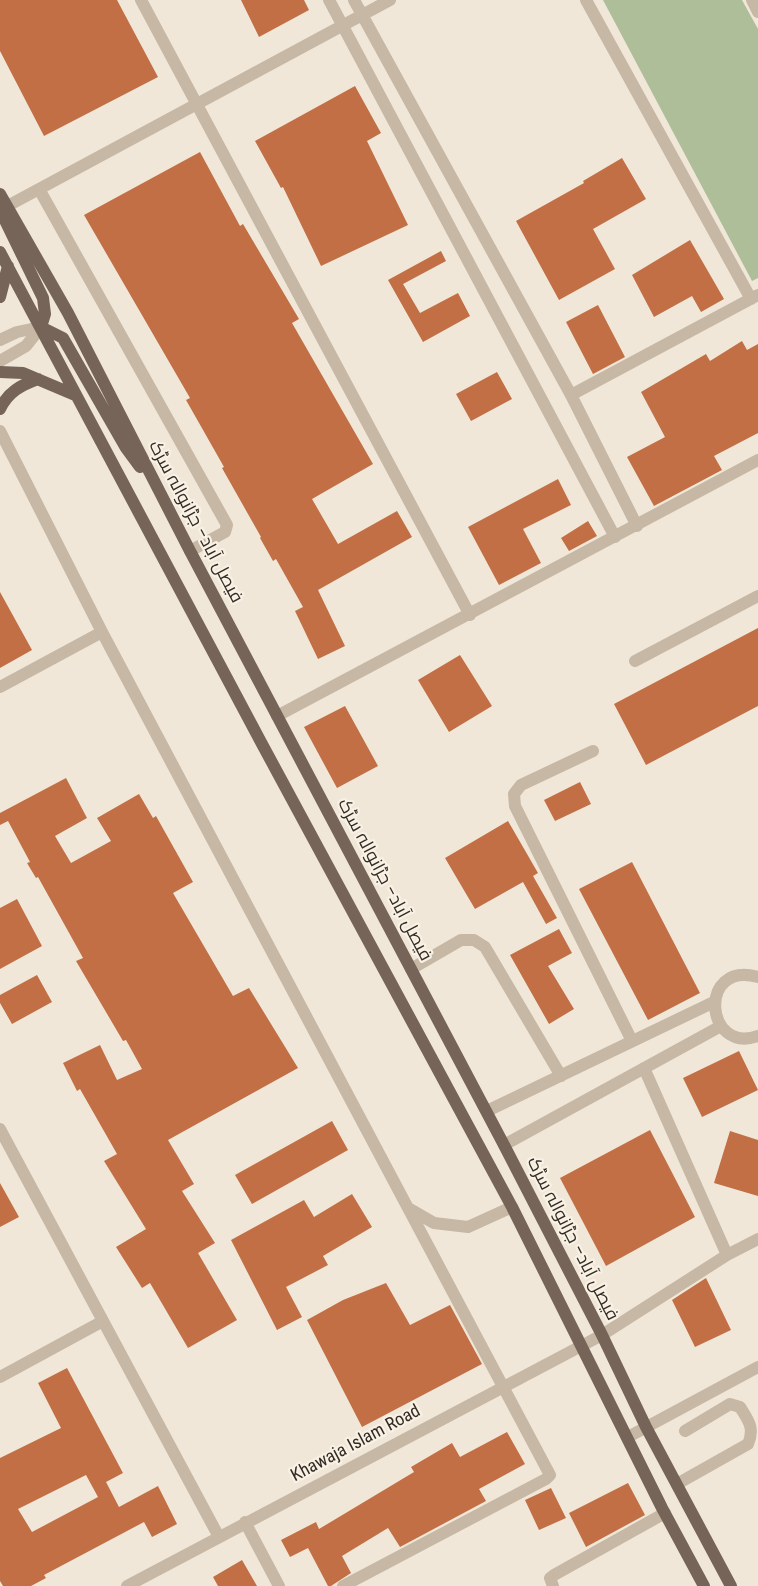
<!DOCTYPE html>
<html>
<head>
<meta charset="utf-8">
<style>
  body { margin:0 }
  canvas { display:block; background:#f0e7d8 }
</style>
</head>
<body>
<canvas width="758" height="1586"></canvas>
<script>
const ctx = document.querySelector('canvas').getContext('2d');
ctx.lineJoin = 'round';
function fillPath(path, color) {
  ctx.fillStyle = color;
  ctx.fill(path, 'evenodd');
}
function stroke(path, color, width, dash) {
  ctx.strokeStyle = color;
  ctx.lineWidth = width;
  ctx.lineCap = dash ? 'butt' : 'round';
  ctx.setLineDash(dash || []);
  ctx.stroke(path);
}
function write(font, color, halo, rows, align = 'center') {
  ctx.font = font + ' "Roboto Condensed",Cairo,sans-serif';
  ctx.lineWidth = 4.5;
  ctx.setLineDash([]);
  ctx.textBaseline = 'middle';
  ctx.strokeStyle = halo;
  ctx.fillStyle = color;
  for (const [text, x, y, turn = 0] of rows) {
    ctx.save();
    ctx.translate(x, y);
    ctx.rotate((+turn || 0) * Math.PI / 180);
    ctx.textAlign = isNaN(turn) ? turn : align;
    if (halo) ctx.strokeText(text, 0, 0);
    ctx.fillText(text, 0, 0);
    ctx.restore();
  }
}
const green = new Path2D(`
  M603,0h139l16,29v249l-6,3z`);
const building = new Path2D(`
  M0,0h117l41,77 -114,59 -44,-85z
  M241,0h63l5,10 -50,27z
  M355,86l26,47 -14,8 41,84 -87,41 -38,-79 -2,1 -26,-47z
  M200,152l40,74 3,-2 56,95 -7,4 81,141 -61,35 26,45 59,-33 15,26 -94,53 27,56 -27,13 -23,-48 8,-4 -27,-48 -3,2 -13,-23 1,-1 -39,-69 2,-1 -38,-67 4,-2 -106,-183z
  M622,158l24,41 -53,30 22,40 -56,31 -43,-79 68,-38 -1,-2z
  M690,240l34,59 -23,13 -9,-16 -38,21 -22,-42z
  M441,251l5,10 -43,23 17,29 38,-20 12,23 -47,26 -35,-62z
  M598,305l27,52 -32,17 -27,-52z
  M742,341l5,9 11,-6v89l-44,23 8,14 -68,36 -27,-49 38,-20 -24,-45 65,-38 4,7z
  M497,372l15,27 -41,22 -15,-27z
  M558,479l13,26 -48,24 18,34 -42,22 -31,-58z
  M588,521l9,15 -28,15 -8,-13z
  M0,592l32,58 -32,18z
  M758,628v78l-112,59 -32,-61z
  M460,655l32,51 -43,26 -31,-52z
  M345,706l33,60 -41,22 -33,-61z
  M66,778l21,40 -32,18 16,27 40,-22 -14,-23 42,-24 14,24 3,-2 37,66 -20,11 60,103 16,-8 49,80 -130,72 26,44 -12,7 33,52 -17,10 39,67 -49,28 -38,-65 -8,5 -26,-41 30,-18 -42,-68 13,-7 -37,-65 -3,2 -14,-28 37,-18 17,35 25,-11 -16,-29 -3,1 -47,-80 7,-3 -45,-81 -2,1 -9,-15 3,-1 -22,-41 -8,4v-12z
  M580,782l11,22 -36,17 -11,-21z
  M508,821l30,52 -5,3 24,42 -11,6 -23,-42 -48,27 -30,-51z
  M632,862l68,131 -52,27 -69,-131z
  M17,899l25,47 -42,23v-61z
  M559,929l13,24 -24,13 26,43 -25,15 -39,-69z
  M37,975l15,27 -40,22 -12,-21v-8z
  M739,1051l19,39 -56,27 -19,-39z
  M332,1121l16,29 -96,54 -17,-29z
  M650,1130l45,87 -89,49 -46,-88z
  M730,1131l28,9v56l-44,-13z
  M0,1183l19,34 -19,10z
  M352,1194l20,33 -49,29 5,9 -42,22 16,30 -25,13 -46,-90 73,-40 10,17z
  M706,1278l25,52 -36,17 -23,-47z
  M386,1283l24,42 40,-20 32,59 -120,63 -55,-107 36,-20z
  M67,1368l56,105 -17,9 13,25 39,-21 19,38 -25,13 -8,-15 -100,53 2,3 -15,8h-28l-3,-5v-123l61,-30 -23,-45zM86,1475l12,22 -66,35 -14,-23z
  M507,1432l18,32 -46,25 7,12 -86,46 -12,-19 -46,28 9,17 -20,13h-3l-20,-38 -18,9 -9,-17 35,-18 3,7 95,-57 -3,-5 41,-24 8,14z
  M628,1483l17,32 -59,32 -17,-34z
  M551,1488l15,30 -27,12 -14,-30z
  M242,1560l15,26h-39l-5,-9z`);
const minor = new Path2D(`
  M141,0l329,615
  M329,0l286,537
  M354,0l217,395 66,131
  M586,0l165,299
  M752,0l6,12
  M39,189l188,336 -2,7 -35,19
  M0,210l390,-210
  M0,340l17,-8 24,-5
  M0,361l26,-15 15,-19
  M571,395l187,-100
  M0,431l102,201 306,576 26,15 34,4 44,-20
  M635,661l123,-65
  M0,687l102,-55
  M277,716l481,-256
  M593,751l-72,34 -7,9 1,12 117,235
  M411,969l50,-29h13l11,7 76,129
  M758,977c-61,-17 -53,78 0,59
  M644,1068l83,187
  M487,1111l227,-109
  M0,1129l219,408
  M504,1145l217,-119
  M0,1377l103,-56
  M628,1437l130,-70
  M677,1484l71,-40c7,-16 0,-24 -8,-37l-10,-3 -45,27
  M245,1522l34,64
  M127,1586l475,-251 125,-80 31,-16
  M343,1586l203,-107 4,-4 -142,-267
  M553,1586l-3,-8 4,-3 111,-62`);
const major = new Path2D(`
  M0,194l68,119 122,238 314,594 98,190 44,92 85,159
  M0,210l43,88 2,16 -4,13 22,11 63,110 14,19
  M0,252l262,492 250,463 150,301 42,78
  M0,297l8,-31
  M0,372l23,1 52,22
  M0,409c8,-17 21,-24 38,-30`);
const streetNames = [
  ["فیصل آباد– جڑانوالہ سڑک",195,522,62],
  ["فیصل آباد– جڑانوالہ سڑک",384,880,62],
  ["فیصل آباد– جڑانوالہ سڑک",572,1239,63],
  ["Khawaja Islam Road",356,1444,-28]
];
fillPath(green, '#aebe99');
fillPath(building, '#c26f45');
stroke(minor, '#c7b8a5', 12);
stroke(major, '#756457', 12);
write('18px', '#332c26', '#f8f1e4', streetNames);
</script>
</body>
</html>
